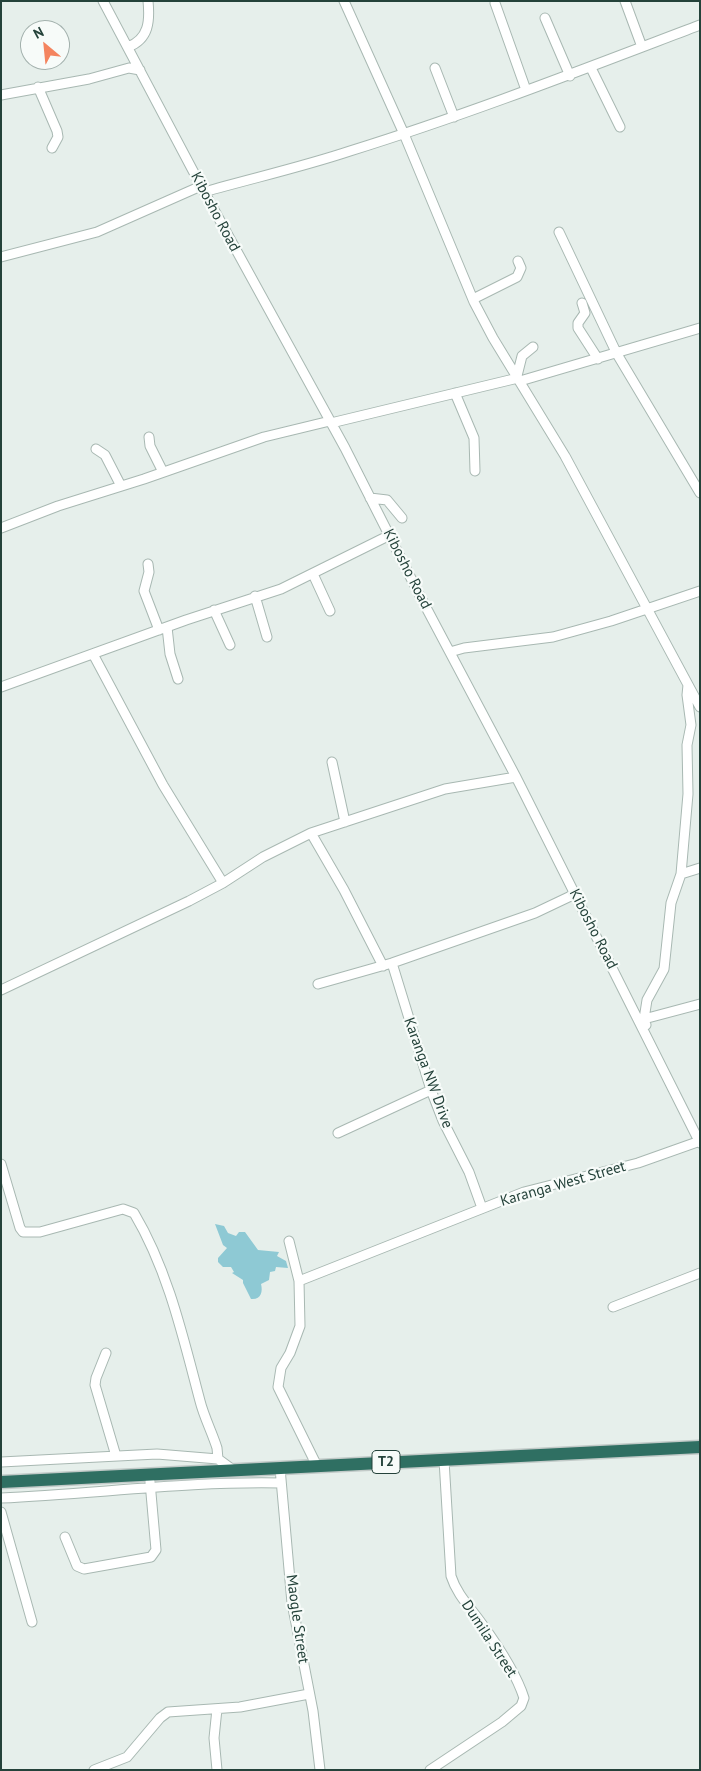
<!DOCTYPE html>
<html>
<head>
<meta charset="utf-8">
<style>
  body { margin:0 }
  #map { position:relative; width:701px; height:1771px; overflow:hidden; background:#e6efeb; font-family:"PT Sans",sans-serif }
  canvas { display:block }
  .frame { position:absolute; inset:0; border:2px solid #24423a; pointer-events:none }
  .north { position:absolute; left:20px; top:20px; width:50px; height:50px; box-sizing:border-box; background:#f7fbf9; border:1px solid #a3b1ad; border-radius:50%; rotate:332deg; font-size:14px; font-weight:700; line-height:20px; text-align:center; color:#24423a }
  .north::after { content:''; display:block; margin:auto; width:18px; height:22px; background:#f4845f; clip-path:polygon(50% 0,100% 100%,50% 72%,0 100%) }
</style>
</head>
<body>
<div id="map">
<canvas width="701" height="1771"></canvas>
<div class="frame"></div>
<div class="north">N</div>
</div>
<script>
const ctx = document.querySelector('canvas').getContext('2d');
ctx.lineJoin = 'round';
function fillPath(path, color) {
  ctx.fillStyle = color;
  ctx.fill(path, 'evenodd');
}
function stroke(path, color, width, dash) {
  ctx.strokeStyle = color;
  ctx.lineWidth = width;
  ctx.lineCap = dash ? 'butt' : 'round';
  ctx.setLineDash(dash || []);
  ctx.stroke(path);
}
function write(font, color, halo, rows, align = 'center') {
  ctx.font = font + ' "PT Sans",sans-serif';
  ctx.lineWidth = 4.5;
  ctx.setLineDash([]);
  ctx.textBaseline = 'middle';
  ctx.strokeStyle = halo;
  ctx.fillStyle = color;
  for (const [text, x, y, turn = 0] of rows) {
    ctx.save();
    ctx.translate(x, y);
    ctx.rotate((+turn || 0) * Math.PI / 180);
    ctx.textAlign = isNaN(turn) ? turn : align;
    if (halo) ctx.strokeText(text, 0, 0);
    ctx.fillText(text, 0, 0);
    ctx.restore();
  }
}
const water = new Path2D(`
  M215,1224l9,2 4,7 8,3 3,-4h6l13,18 21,2 -2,4 9,5 2,7 -12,-1 -1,4 -5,1 -1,8 -8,4c2,8 0,16 -10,15l-8,-16v-3l-11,-7 2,-1 -3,-5h-8l-5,-5v-4l9,-10 -4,-3z`);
const minor = new Path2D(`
  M103,1l98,185 144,262 75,148 96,181 184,366
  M344,1l60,133 70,168 19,36 72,118 135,251
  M625,1l17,46
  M495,3l31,87
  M545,18l25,58
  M128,47c21,-8 22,-26 20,-46
  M435,68l19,49
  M591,68l29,59
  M38,87l19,44 1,6 -6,11
  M1,95l88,-16 40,-11 11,2
  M204,192c49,-14 98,-25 146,-41 119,-37 234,-82 350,-126
  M559,232l58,122 83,139
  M1,257l96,-25 104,-46
  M473,299l44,-22 4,-9 -3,-7
  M582,303l3,10 -7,10v5l20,31
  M517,376l5,-20 11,-9
  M520,381l180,-53
  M455,393l19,45 1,33
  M331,423l187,-45
  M149,437l1,9 13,26
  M96,449l9,6 16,31
  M370,498l17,2 15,18
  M1,528l57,-22 86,-27 120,-42 66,-16
  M148,564l1,8 -5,19 15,39
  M313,574l17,37
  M255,596l12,41
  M214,610l16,35
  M167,627l3,27 8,25
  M450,652l14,-4 89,-11 58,-16 89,-30
  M93,654l70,131 60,98
  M1,687l185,-67 95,-31 109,-54
  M332,762l13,60
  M311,833l33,57 39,76
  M681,874l19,-6
  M392,963l39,127 12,31 26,51 13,36
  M318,984l74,-21 143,-50 40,-19
  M1,990l188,-89 34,-18 40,-26 48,-24 134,-44 71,-12
  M644,1019l3,-19 17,-31 7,-66 10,-29 7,-80 -1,-49 4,-20 -4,-30 1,-10
  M646,1025l-2,-6 56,-15
  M338,1133l93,-43
  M1,1164l19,64 3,4h17l83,-23 11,4c34,57 49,124 66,188 4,16 12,31 17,47l1,11
  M289,1241l10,40 1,45 -10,27 -9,15 -3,19 39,79
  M299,1281l225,-89 114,-29 62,-22
  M613,1307l87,-34
  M106,1353l-10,25 -1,7 21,71
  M1,1462l156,-8 61,5 15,11
  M280,1468l12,135 21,108 7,59
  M1,1498c94,-4 186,-17 280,-15
  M1,1512l31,110
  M65,1537l12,29 7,3 67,-12 5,-7 -6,-68
  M217,1709l-3,29 3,32
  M94,1770l33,-13 33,-39 8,-6 72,-5 69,-13
  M430,1770l72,-48 19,-16 3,-8c-8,-25 -26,-52 -42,-74 -11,-16 -25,-29 -31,-48l-7,-116`);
const highway = new Path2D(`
  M1,1482l699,-35`);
const shields = [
  [386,1462,28]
];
const shieldNames = [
  ["T2",386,1462]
];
const streetNames = [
  ["Kibosho Road",215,212,62],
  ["Kibosho Road",407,569,63],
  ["Kibosho Road",593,929,63],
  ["Karanga NW Drive",428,1073,70],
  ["Karanga West Street",563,1184,-16],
  ["Maogle Street",297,1619,82],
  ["Dumila Street",489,1639,57]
];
fillPath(water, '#8ec9d4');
stroke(minor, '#a8b8b2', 11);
stroke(highway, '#c2cac8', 15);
stroke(minor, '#fff', 9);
stroke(highway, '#2f6f62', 12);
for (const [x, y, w] of shields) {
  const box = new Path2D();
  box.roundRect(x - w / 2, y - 11.5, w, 23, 4);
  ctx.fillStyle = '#f7fbf9';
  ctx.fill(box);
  stroke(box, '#24423a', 1);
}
write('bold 14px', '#24423a', null, shieldNames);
write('15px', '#24423a', '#f7fbf9', streetNames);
</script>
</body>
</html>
